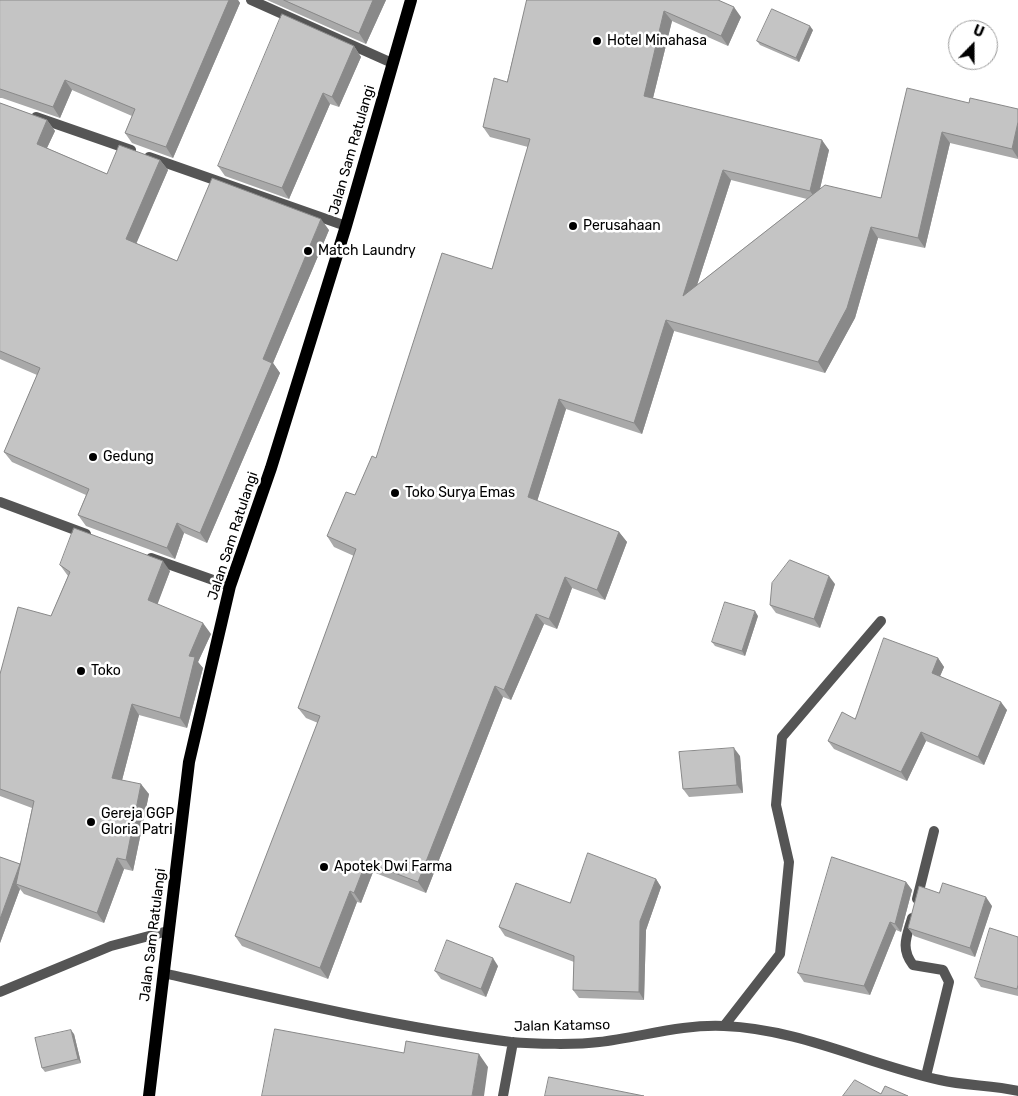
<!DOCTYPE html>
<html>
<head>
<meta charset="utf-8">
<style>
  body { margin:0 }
  #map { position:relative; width:1018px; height:1096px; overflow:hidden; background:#fff; font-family:Rubik,sans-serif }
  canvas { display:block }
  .north { position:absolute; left:948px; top:20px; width:50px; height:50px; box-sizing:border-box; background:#fff; border:1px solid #999; border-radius:50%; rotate:22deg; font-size:14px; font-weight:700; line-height:20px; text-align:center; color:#000 }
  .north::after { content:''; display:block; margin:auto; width:18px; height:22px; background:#000; clip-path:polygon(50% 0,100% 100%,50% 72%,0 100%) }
</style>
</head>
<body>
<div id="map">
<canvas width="1018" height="1096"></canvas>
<div class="north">U</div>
</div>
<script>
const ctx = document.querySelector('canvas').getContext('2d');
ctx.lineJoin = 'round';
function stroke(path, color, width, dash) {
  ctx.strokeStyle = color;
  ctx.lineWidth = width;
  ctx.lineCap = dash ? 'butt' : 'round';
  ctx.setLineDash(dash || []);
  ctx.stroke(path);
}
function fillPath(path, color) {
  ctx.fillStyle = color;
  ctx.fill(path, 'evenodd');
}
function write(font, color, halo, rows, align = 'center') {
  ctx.font = font + ' Rubik,sans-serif';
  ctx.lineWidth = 5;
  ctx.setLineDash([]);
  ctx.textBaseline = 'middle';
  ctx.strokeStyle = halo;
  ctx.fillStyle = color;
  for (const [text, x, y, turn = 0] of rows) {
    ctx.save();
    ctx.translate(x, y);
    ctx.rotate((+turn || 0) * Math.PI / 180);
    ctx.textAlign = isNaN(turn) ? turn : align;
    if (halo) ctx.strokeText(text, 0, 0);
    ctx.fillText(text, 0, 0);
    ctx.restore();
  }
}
const street = new Path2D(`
  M251,0l141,63
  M36,117l95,33
  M149,157l197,69
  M0,502l86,32
  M151,558l79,28
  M917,899l17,-68
  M912,918c-5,18 -12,30 1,47l30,5 6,12 -23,94
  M163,973c114,26 232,54 348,69 22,2 66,3 88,0 42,-5 83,-18 125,-16 76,3 143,38 216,54 26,6 53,5 78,11
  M0,992l111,-46 57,-15
  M724,1026l56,-72 9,-92 -13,-57 6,-68 99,-116
  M503,1096l10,-54`);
const primary = new Path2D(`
  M149,1096l40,-334 41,-176 41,-118 75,-242 65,-226`);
const wall = new Path2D(`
  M0,0h238l2,3 -67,155 -41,-15 -7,-10 7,-17 -60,-26 -12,28 -58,-20h-2z
  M267,0h119l-20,44z
  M527,0l214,17 -13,29 -56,-25 -19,77 176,52 -9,39 61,9 88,-95 49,6v50l-68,-16 -25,105 -47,-10 -23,80 -30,55 -151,-42 -32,103 -76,-25 -29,92 82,31 8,10 -22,58 -33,-12 -15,41 -13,-5 -33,76 -8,-3 -77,196 -53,-21 -12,31 -4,-1 -29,77 -86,-33 -7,-10 83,-213 -12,-5 -8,-10 56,-152 -20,-9 -7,-11 28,-41 21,-37 116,-189 36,-122 -38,-10 -7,-10 24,-45zM731,180l76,19 -110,86z
  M813,30l-14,32 -39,-17 -3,-4z
  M354,46l7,11 -22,50 -9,-3 -41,95 -64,-23 -7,-10z
  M0,103l47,17 8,11 -8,17 60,26 53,-14 8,10 -32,73 41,18 152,-31 -56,133 7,10 -73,170 -23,-10 -9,26 -89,-33 -8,-11 8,-20 -74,-33 -8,-10 33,-77 -37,-16z
  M60,565l110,6 -13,33 54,30 -13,28 5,6 -16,60 -48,-13 -17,65 27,14 -16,77 -9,-2 -20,54 -80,-29 -4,-5 -20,54v-86l20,7v1l12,-57 -32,-12v-122l51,-58 17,-40z
  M835,584l-15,44 -44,-15 -6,-8z
  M758,616l-13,40 -30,-10 -3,-4z
  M938,658l6,9 -4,9 67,34 -23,55 -58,-24 -19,40 -73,-32 -6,-8 27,-22z
  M740,756l3,37 -54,4 -6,-8z
  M656,879l5,8 -15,43 -2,70 -65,-2 -6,-8 1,-28 -69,-26 -6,-9 71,-24z
  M906,882l6,8 -11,42 -5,-2 -26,65 -66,-13 -6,-9z
  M939,893l53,13 -17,51 -61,-21 -6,-8z
  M1018,937v59l-37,-9 -6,-9z
  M498,966l-12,31 -45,-18 -6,-8z
  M74,1034l7,29 -36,9 -3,-4z`);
const shadedWall = new Path2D(`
  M229,0h9l2,3 -67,155 -7,-11z
  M373,0h13l-20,44 -7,-11z
  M734,7l7,10 -13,29 -7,-10z
  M664,11l8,10 -21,85 -7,-10z
  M810,26l3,4 -14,32 -3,-4z
  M354,46l7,11 -22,50 -7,-10z
  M65,80l7,10 -12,28 -7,-11z
  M323,93l7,11 -41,95 -7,-11z
  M47,120l8,11 -11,23 -7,-10z
  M1018,122v36l-6,-9z
  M942,132l8,11 -25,105 -7,-10z
  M822,140l7,10 -12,51 -7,-10z
  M160,160l8,10 -34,79 -8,-10z
  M723,170l8,10 -41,127 -7,-11z
  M321,219l8,11 -56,133 7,10 -73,170 -7,-10 63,-174z
  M871,227l7,11 -23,80 -30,55 -7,-11z
  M666,320l8,11 -32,103 -8,-11z
  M559,399l7,10 -31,99 -7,-11z
  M177,523l7,10 -9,26 -8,-11z
  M619,532l8,10 -22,58 -8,-10z
  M163,561l7,10 -15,40 -7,-11z
  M829,576l6,8 -15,44 -6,-9z
  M565,577l7,11 -15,41 -8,-10z
  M755,611l3,5 -13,40 -3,-5z
  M536,614l8,10 -33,76 -7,-10z
  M203,623l8,11 -13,28 5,6 -16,60 -7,-10 9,-62z
  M938,658l6,9 -6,14 -6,-8z
  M495,686l8,11 -77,196 -8,-11z
  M1001,702l6,8 -23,55 -6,-8z
  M132,704l7,11 -19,73 -8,-10z
  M921,732l5,9 -19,40 -6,-9z
  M734,748l6,8 3,37 -6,-8z
  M141,784l8,10 -16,77 -7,-11z
  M117,858l7,11 -20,54 -7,-10z
  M366,862l7,10 -12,31 -7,-10z
  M20,864l5,8 -9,12 4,5 -20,54v-24z
  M656,879l5,8 -15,43 -2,70 -5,-8 1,-71z
  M906,882l6,8 -11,42 -6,-8z
  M350,891l7,11 -29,77 -8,-11z
  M986,897l6,9 -17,51 -5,-9z
  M890,922l6,8 -26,65 -6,-9z
  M493,958l5,8 -12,31 -5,-8z
  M71,1030l3,4 7,29 -3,-4z
  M479,1054l9,13 -4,29h-12z`);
const building = new Path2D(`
  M0,0h229l-63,147 -41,-14 10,-24 -70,-29 -12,27 -53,-18z
  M284,0h89l-14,33z
  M527,0h191l16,7 -13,29 -57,-25 -20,85 178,44 -12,51 -87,-21 -40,126 142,-111 56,13 26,-110 62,15 1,-5 48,11v13l-6,27 -70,-17 -24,106 -47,-11 -24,81 -29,54 -152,-42 -32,103 -75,-24 -31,98 91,35 -22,58 -32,-13 -16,42 -13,-5 -32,76 -9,-4 -77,196 -52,-20 -12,31 -4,-2 -30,77 -85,-32 85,-220 -22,-8 58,-159 -29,-13 19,-44 9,3 17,-39 4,2 66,-205 50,16 38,-130 -47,-12 11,-49 13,4z
  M772,9l38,17 -14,32 -39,-17z
  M282,14l72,32 -22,51 -9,-4 -41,95 -64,-22z
  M0,103l47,17 -10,24 70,30 12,-29 41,15 -34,79 51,22 35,-83 109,41 -58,140 9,4 -72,170 -23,-10 -10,25 -89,-33 11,-26 -85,-37 36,-84 -40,-17z
  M74,528l89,33 -15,39 55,23 -14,33 6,1 -15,61 -48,-14 -20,74 29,6 -15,76 -9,-2 -20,55 -81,-29 18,-83 -34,-12v-115l18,-67 33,9 19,-44 -10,-7z
  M790,560l39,16 -15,43 -44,-14 2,-22z
  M725,602l30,9 -13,40 -30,-9z
  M884,638l54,20 -6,15 69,29 -23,55 -57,-25 -20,40 -73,-31 14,-29 13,7z
  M734,748l3,37 -54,4 -4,-37z
  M588,853l68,26 -16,42 -1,71 -66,-2 1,-34 -75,-29 17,-44 54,20z
  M0,857l20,7 -20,55z
  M832,857l74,25 -11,42 -5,-2 -26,64 -66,-13z
  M943,883l43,14 -16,51 -62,-20 11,-42 20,7z
  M990,928l28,9v48l-1,4 -42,-11z
  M447,940l46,18 -12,31 -46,-18z
  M275,1029l129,24 2,-12 73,13 -7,42h-210z
  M71,1030l7,29 -36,9 -7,-30z
  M549,1077l95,19h-99z
  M855,1080l26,14 4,-8 23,10h-65z`);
const markers = [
  [597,41,5,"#000"],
  [573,226,5,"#000"],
  [308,251,5,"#000"],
  [93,457,5,"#000"],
  [395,493,5,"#000"],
  [81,671,5,"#000"],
  [91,822,5,"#000"],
  [324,867,5,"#000"]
];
const poiNames = [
  ["Hotel Minahasa",607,41],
  ["Perusahaan",583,226],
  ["Match Laundry",318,251],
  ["Gedung",103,457],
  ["Toko Surya Emas",405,493],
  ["Toko",91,671],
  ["Gereja GGP",101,814],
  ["Gloria Patri",101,830],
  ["Apotek Dwi Farma",334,867]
];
const streetNames = [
  ["Jalan Sam Ratulangi",352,150,-74],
  ["Jalan Sam Ratulangi",233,536,-72],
  ["Jalan Sam Ratulangi",153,935,-83],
  ["Jalan Katamso",562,1026,-1]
];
stroke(street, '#555', 10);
stroke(primary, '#000', 12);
fillPath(wall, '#a9a9a9');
fillPath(shadedWall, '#898989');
fillPath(building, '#c4c4c4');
stroke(building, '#898989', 1);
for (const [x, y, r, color] of markers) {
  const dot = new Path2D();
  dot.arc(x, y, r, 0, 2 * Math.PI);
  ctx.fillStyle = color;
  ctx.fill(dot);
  stroke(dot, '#fff', 2);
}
write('14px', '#000', '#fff', poiNames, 'left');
write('14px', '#000', '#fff', streetNames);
</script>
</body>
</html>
